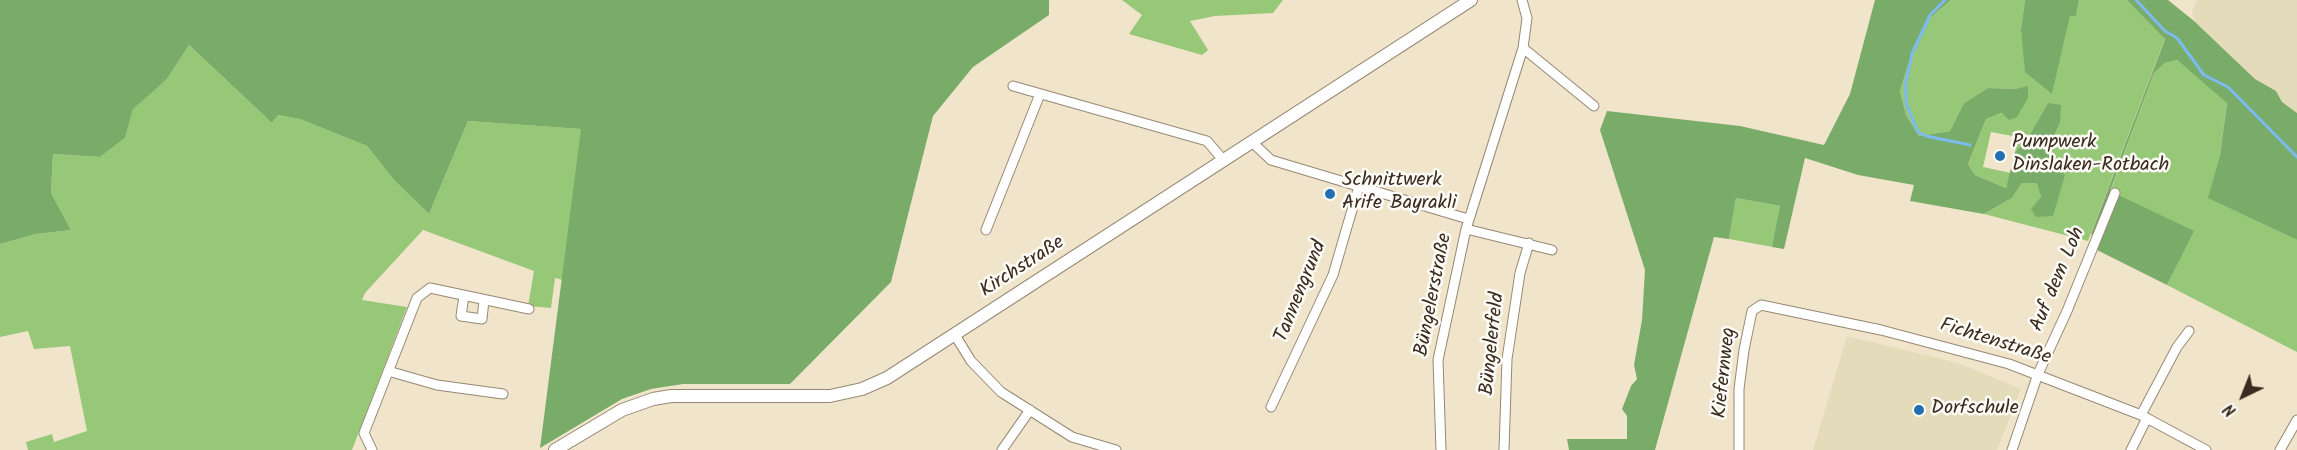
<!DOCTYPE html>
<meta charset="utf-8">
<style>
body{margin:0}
#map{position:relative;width:2297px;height:450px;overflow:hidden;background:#f0e5ca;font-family:Kalam,sans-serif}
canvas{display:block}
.north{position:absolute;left:2213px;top:366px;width:60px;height:60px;-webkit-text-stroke:4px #fdfcf7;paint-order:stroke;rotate:223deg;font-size:16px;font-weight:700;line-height:24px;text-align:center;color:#3b2a1e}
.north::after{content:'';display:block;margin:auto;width:21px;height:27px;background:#3b2a1e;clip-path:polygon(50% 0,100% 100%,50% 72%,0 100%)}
</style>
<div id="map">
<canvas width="2297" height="450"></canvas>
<div class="north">N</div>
</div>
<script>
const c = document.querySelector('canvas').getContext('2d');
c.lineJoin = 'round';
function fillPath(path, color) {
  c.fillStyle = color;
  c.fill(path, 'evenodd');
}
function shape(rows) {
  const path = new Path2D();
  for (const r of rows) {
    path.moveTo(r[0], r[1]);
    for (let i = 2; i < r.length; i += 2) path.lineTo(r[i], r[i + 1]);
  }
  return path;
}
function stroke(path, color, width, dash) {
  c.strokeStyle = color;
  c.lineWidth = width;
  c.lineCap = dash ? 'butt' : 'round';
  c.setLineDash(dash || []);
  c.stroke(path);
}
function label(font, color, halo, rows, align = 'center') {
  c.font = font + ' Kalam,sans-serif';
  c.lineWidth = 5;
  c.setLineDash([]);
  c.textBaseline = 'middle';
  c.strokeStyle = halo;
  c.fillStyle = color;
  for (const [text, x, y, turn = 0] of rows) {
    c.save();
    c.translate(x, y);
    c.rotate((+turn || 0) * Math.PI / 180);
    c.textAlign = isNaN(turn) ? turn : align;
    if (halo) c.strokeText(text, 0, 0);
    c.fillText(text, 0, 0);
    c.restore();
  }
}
fillPath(shape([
 [2197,0,2297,0,2297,113,2282,102,2276,91,2255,79,2194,21,2192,12],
 [1847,336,1958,363,2021,389,1997,450,1813,450]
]), '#e3dbba');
fillPath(shape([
 [1122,0,1283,0,1273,13,1215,16,1190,21,1208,50,1202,55,1129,34,1142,15],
 [1951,0,2025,0,2021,29,2052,93,2070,15,2076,16,2079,0,2127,0,2165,38,2088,241,1984,214,2012,198,2022,183,2038,183,2041,197,2036,217,2051,165,2050,145,2060,123,2048,103,2027,139,2015,152,2018,137,1991,132,1983,167,2011,173,2006,188,1975,175,1968,164,1986,119,2003,113,2016,89,1988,88,1964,103,1950,131,1919,136,1906,115,1900,91,1914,46,1929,19],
 [189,45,272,123,278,115,300,119,367,146,394,180,429,214,468,121,582,129,563,280,555,278,551,308,528,306,534,271,423,230,365,293,362,300,407,307,352,450,28,450,26,442,52,434,54,442,87,431,70,346,34,349,28,331,0,337,0,244,36,234,71,230,51,193,53,154,100,157,125,138,133,108,167,79],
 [2177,60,2227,102,2220,155,2209,198,2297,240,2297,352,2167,285,2193,231,2110,192,2154,73,2165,63],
 [1736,198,1780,206,1773,247,1729,239]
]), '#97c877');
fillPath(shape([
 [0,0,1049,0,1049,15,973,67,933,116,891,282,790,384,683,384,651,389,622,399,540,448,581,129,468,121,429,214,394,180,367,146,300,119,278,115,272,123,189,45,167,79,133,109,125,138,100,157,53,154,51,193,71,230,36,234,0,244],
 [1875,0,1951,0,1929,19,1914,46,1900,91,1906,115,1919,136,1950,131,1964,103,1988,88,2016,89,2028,86,2028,98,2017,117,2009,120,2002,113,1986,119,1968,164,1975,175,2006,188,2015,152,2027,139,2048,103,2061,105,2060,123,2050,145,2051,165,2065,175,2053,216,2036,217,2031,209,2041,197,2037,183,2022,183,2012,198,1984,214,1910,201,1914,185,1858,175,1805,158,1784,249,1772,247,1780,206,1736,198,1729,239,1714,237,1655,450,1569,450,1567,439,1627,439,1627,416,1622,409,1631,386,1637,379,1634,365,1642,320,1645,270,1600,130,1607,111,1740,126,1824,145,1850,94],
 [2025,0,2079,0,2076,16,2070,16,2052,94,2025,72,2021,29],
 [2127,0,2168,0,2194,21,2255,79,2276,91,2282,102,2297,113,2297,240,2208,198,2220,155,2227,103,2177,60,2165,63,2154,73,2110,191,2194,231,2167,285,2097,250,2101,241,2091,234,2165,39]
]), '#79ac68');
stroke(shape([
 [1945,0,1930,15,1912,54,1905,86,1907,106,1918,132,1926,136,1970,145],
 [2136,0,2165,31,2177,38,2204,75,2228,87,2297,157]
]), '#7cbaf0', 3);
const minor = shape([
 [1523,48,1594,106],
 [1013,86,1207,141,1224,161],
 [1253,143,1271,160,1468,219],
 [1466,229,1552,250],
 [986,230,1040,94],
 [464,296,461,316,482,319,484,300],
 [955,335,971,361,1001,392,1072,437,1116,450],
 [388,371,437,385,503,394],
 [1271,407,1333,275,1359,186],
 [2141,415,2177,347,2189,331],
 [372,450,364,433,417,298,430,288,529,309],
 [1002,450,1030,410],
 [1441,450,1438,360,1466,229,1523,48,1527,18,1522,0],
 [1504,450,1507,359,1520,273,1529,243],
 [1739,450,1739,389,1744,350,1752,311,1761,305,1881,330,2009,364,2141,415,2206,450],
 [2012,450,2038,374,2067,311,2115,193],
 [2131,450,2147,418],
 [2280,450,2297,420]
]);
const tertiary = shape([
 [555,450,622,410,653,399,671,396,830,396,862,389,887,378,1471,0]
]);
stroke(minor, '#968874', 11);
stroke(tertiary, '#968874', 14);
stroke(minor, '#fff', 9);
stroke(tertiary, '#fff', 12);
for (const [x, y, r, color] of [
 [2000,156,6,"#1f6fb2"],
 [1330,194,6,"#1f6fb2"],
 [1919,410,6,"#1f6fb2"]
]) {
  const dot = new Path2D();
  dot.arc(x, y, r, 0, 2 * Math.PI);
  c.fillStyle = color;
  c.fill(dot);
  stroke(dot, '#fdfcf7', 2);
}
label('20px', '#3b2a1e', '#fdfcf7', [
 ["Pumpwerk",2012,144],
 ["Dinslaken-Rotbach",2012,167],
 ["Schnittwerk",1342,182],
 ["Arife Bayrakli",1342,205],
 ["Dorfschule",1931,410]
], 'left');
label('20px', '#3b2a1e', '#fdfcf7', [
 ["Kirchstraße",1023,268,-33],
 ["Auf dem Loh",2059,280,-67],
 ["Tannengrund",1302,292,-68],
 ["Büngelerstraße",1435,295,-79],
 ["Fichtenstraße",1995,343,17],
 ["Büngelerfeld",1494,344,-84],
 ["Kiefernweg",1726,373,-84]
]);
</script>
